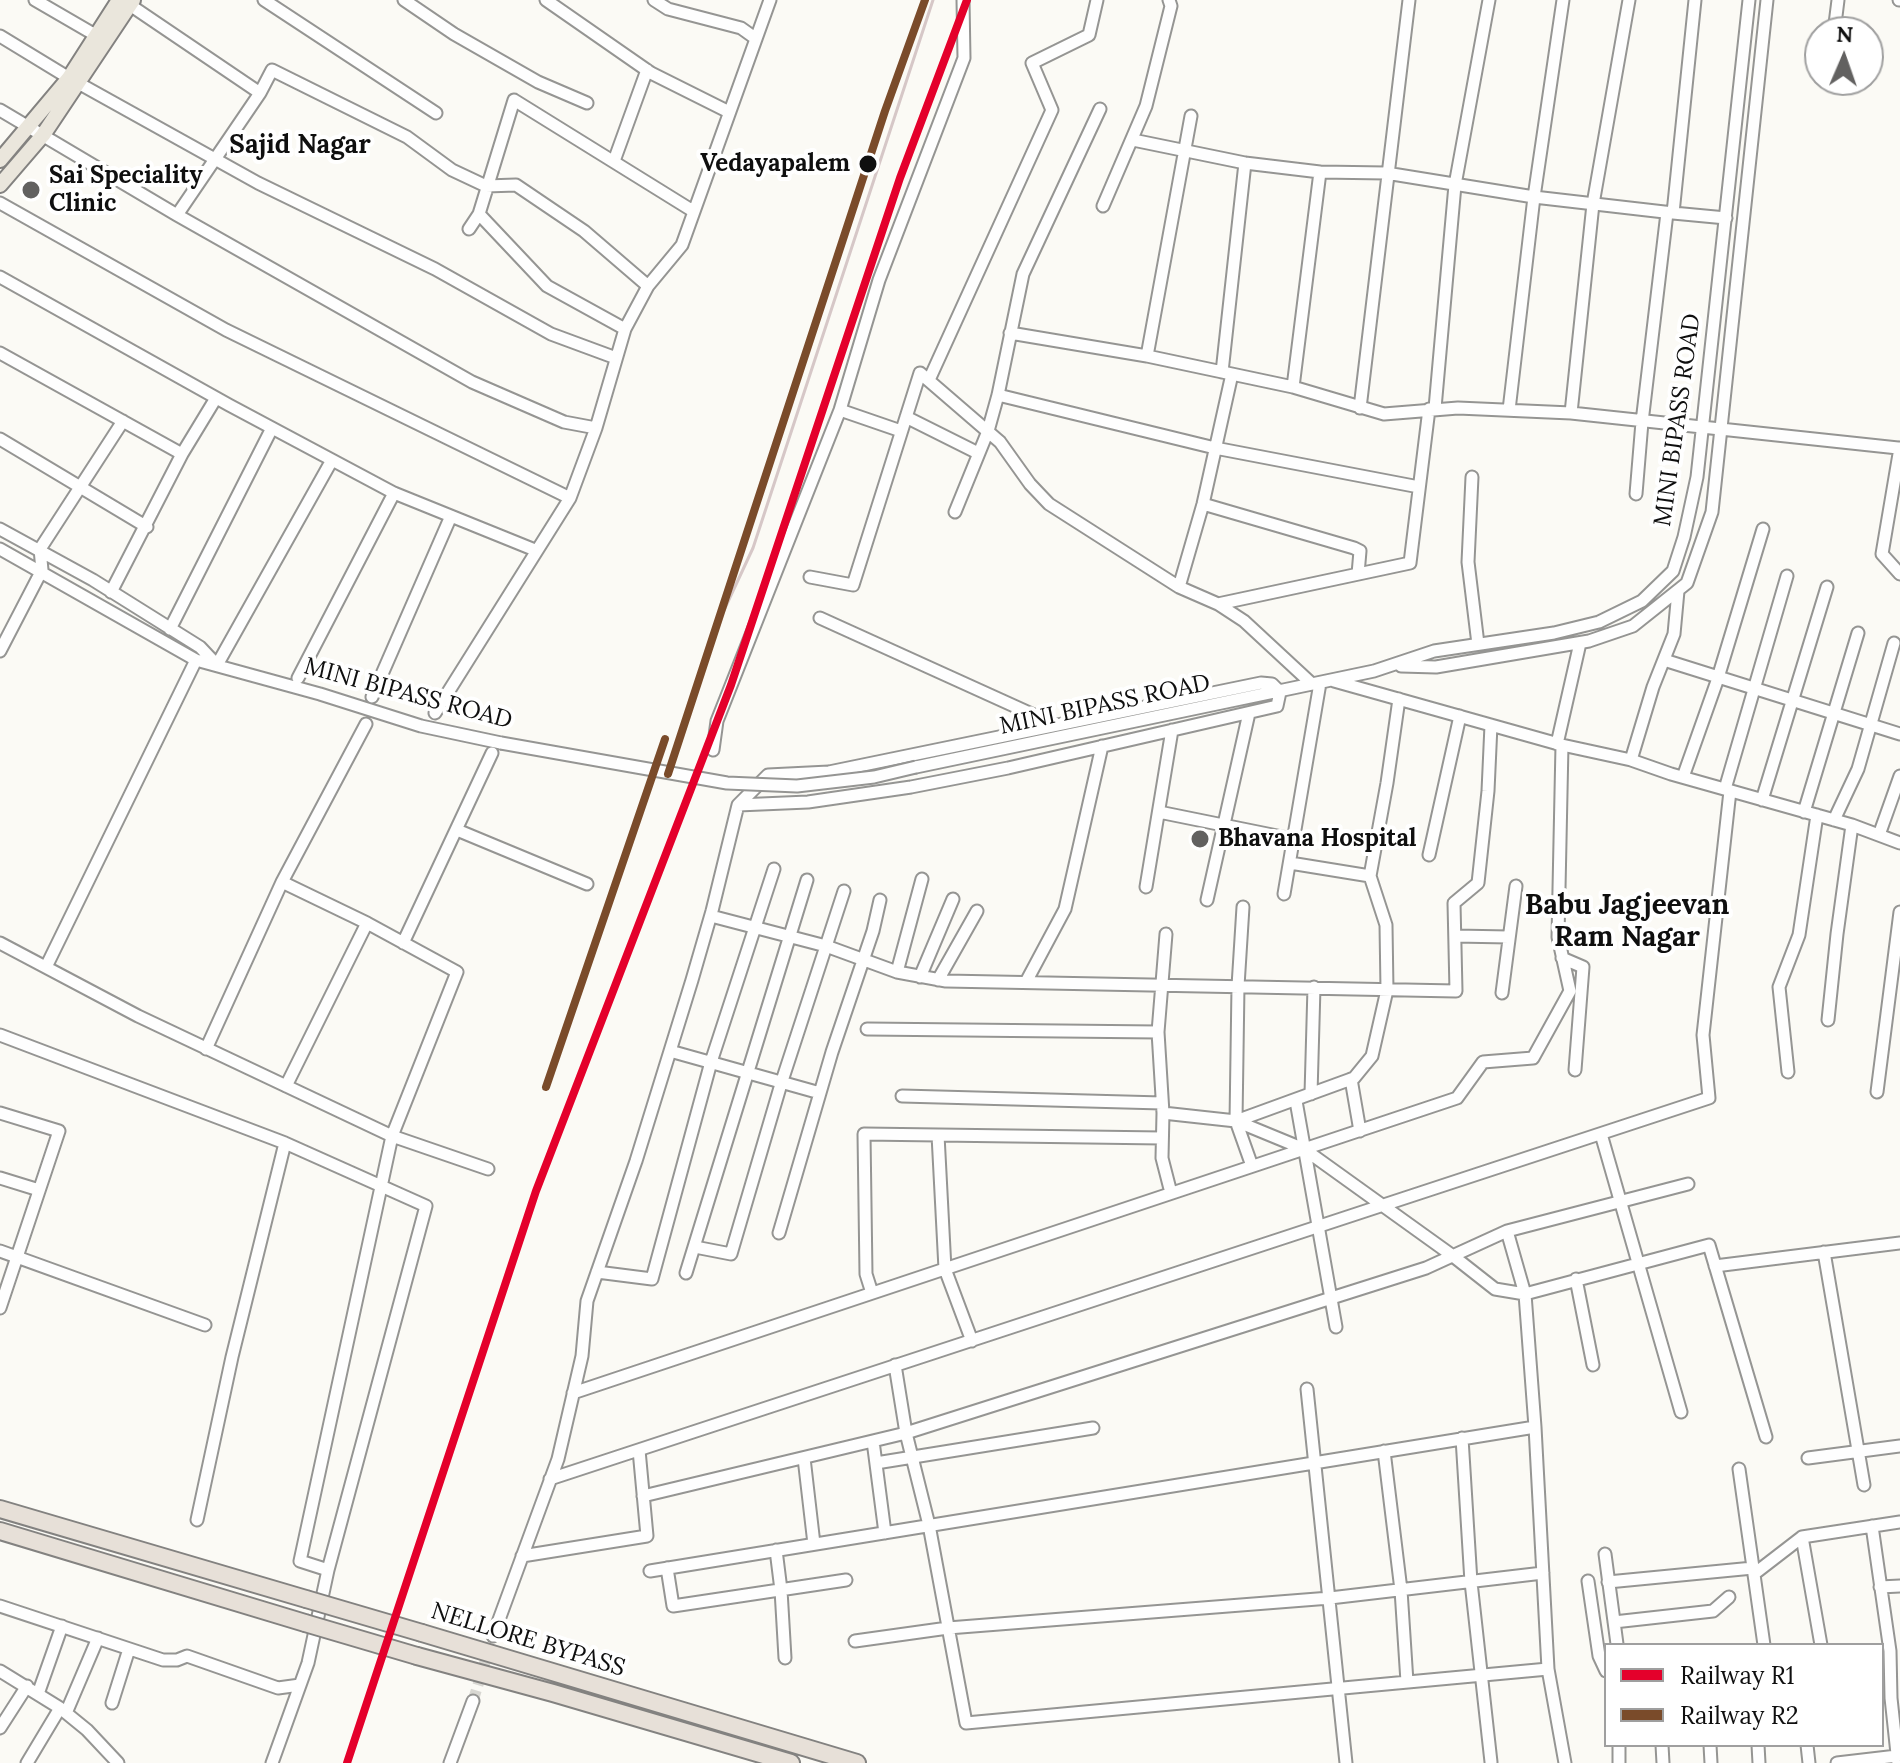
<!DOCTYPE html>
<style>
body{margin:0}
#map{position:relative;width:1900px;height:1763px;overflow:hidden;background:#fbfaf5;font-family:Lora,serif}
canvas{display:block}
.legend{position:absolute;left:1604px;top:1643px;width:280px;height:104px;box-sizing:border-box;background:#fff;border:2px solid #9f9f9f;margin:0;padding:10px 14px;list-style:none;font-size:24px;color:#0f0f0f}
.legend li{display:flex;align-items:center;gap:16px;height:40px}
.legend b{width:40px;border:2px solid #9f9f9f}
.north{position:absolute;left:1804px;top:16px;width:80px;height:80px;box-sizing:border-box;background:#fff;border:2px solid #9f9f9f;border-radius:50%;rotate:2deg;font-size:22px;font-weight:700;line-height:32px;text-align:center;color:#0f0f0f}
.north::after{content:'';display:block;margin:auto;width:28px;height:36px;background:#626160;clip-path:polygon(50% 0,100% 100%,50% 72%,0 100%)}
</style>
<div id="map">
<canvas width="1900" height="1763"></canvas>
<ul class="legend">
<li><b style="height:10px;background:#e4002b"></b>Railway R1</li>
<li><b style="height:10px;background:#7a4b2a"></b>Railway R2</li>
</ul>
<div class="north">N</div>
</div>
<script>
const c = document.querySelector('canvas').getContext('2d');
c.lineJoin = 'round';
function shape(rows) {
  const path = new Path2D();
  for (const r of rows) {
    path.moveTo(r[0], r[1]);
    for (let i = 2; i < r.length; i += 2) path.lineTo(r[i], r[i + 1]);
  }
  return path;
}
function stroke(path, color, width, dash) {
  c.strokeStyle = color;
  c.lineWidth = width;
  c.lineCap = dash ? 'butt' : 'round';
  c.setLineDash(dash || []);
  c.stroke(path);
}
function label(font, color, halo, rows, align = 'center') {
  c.font = font + ' Lora,serif';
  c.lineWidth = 8;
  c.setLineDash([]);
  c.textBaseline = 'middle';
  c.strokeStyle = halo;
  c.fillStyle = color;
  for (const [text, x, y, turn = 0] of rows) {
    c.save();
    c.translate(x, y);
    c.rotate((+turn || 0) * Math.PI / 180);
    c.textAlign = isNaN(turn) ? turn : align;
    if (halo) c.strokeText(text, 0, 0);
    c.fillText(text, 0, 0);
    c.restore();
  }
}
stroke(shape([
 [473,1701,493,1636]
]), '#d8d7d2', 11, [11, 5.5]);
const minor = shape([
 [35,0,97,36],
 [264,0,436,113],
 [404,0,454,34,538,82,587,103],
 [546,0,651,73,729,112],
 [654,0,668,9,741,28,755,38],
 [1899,0,1900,0],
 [130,5,260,93,177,215],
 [1834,32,1838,0],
 [0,36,69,78],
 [80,84,258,183,435,269,551,334,616,358],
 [260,93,272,70,407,137,452,170,486,186,516,185,584,231,648,286,682,245,770,0],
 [0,110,177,215,472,382,564,422,596,428],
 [1133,140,1245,163,1320,172,1386,173,1534,197,1673,213,1695,0],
 [614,161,647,70],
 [0,203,226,330,570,498],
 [1103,206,1146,106,1171,6,1169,0],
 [1673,213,1726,218],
 [469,229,479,214,514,100,693,211],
 [0,277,229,405,394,493,535,550],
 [625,329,648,286],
 [1010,333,1147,356,1293,387,1384,414,1458,408,1571,413,1898,448],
 [0,353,182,454],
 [1147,356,1191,116],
 [1222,372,1245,163],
 [929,380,1052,110,1032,63,1089,35,1097,0],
 [1293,387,1320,172],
 [998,395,1215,448,1419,487],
 [1360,408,1409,0],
 [1435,408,1455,185,1489,0],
 [840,410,901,431],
 [1509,410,1534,197,1563,0],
 [1571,413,1593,204,1629,0],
 [906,417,978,453],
 [0,439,147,527],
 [1900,448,1882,554,1900,574],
 [1472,477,1468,562,1478,644],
 [1636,494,1642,422,1667,213],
 [1203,504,1354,548,1360,551,1358,574],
 [955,512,988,431,998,395,1023,274,1100,109],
 [0,529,93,580,200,647,216,664],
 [0,549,196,660,320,694,421,726,501,743],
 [810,577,853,585,920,373,1000,442,1030,484,1049,504,1179,587,1218,604,1244,621,1312,684],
 [1179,587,1203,504,1232,374],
 [111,592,182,454,216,398],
 [1218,604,1410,563,1429,409],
 [820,618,1056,725],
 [170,629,272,428],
 [0,651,42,570,40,549,123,421],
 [1664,660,1900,734],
 [217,665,332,460],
 [1401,666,1436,667,1589,641,1633,626,1687,583,1712,512,1767,0],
 [298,678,394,493],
 [1334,681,1562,745,1631,760,1653,687,1674,634,1678,591],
 [372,697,451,516],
 [435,713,570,498,596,428,625,329,547,286,479,214],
 [1557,744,1580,643],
 [713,750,717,721,840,410,879,280,964,58,963,0],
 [1631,760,1671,774,1852,825,1900,843],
 [916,767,1374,671,1434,651,1554,633,1599,622,1642,601,1673,571,1684,537,1697,477,1749,0],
 [1683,777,1717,681,1763,529],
 [1725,789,1787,576],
 [1762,800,1827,587],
 [1159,812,1292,839],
 [1804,812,1858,633],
 [1834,820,1858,769,1894,643],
 [457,830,587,884],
 [1879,835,1900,776],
 [1429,855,1460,716],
 [1290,863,1370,876],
 [1146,887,1172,730],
 [1284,894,1320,683],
 [1207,900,1249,713],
 [1243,907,1238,986,1236,1121,1252,1166],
 [711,916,826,946,897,972,946,981,1456,991,1454,903,1478,883,1488,791,1491,725],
 [1166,934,1158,1032,1163,1113,1162,1158,1171,1193],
 [1455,936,1509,937],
 [0,943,138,1016,392,1136,488,1169],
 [403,943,492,753],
 [1562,958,1583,967,1575,1070],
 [46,967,196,660],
 [897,972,922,879],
 [920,977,953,899],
 [938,980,977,911],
 [1026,982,1065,909,1102,746],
 [1502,993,1516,886],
 [1828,1020,1837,934,1852,825],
 [867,1029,1158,1032],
 [0,1035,285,1143,426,1206,328,1570],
 [206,1049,282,882,366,724],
 [670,1051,820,1093],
 [1788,1072,1779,987,1799,935,1817,815],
 [1351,1079,1360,1131],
 [286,1086,367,923],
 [1877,1092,1900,912],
 [1311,1094,1314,987],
 [902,1096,1162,1103],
 [1296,1101,1336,1327],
 [0,1113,59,1131,0,1308],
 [1163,1113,1236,1121,1354,1078,1372,1056,1387,990,1386,925,1370,876,1387,783,1399,699],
 [1236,1121,1304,1149,1453,1256,1495,1289,1525,1294,1535,1427],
 [1601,1134,1681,1412],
 [938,1135,945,1269,972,1341],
 [0,1178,39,1190],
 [1507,1231,1525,1294,1709,1245,1766,1437],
 [779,1233,832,1052,873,931,880,900],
 [695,1247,731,1254,781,1084,844,891],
 [0,1251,205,1325],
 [1824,1252,1864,1485],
 [1715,1266,1900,1243],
 [597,1272,652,1279,711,1062,774,869],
 [686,1273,807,880],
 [1576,1279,1593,1365],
 [872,1293,866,1274,864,1134,1162,1138],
 [895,1365,906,1433,929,1525,966,1723,1548,1669],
 [1307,1389,1346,1763],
 [573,1393,1457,1098,1483,1062,1533,1058,1570,991,1558,937,1562,745],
 [1462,1438,1471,1582,1491,1762],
 [873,1441,885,1533],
 [1384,1451,1401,1590,1407,1682],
 [804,1458,814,1544],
 [1808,1458,1900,1446],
 [876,1463,1093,1428],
 [1739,1469,1764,1645],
 [550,1479,1709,1098,1703,1035,1730,791],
 [643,1496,906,1433,1426,1268,1507,1231,1688,1184],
 [197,1520,232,1357,285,1143],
 [1872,1526,1890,1651,1891,1698,1898,1763],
 [1802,1537,1821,1645],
 [776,1550,781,1590,785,1658],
 [1605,1554,1617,1644],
 [522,1556,647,1536,639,1450],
 [667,1568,673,1606,846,1580],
 [650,1571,1535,1427,1548,1669,1565,1763],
 [1754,1574,1802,1537,1900,1522],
 [1588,1581,1599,1656,1606,1671],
 [1608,1582,1753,1568],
 [1880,1587,1900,1586],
 [0,1606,163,1660,177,1660,187,1656,278,1688,300,1685],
 [1614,1622,1713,1611,1729,1597],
 [493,1636,558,1459,582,1356,587,1301,636,1161,692,980,712,911,738,805,768,775,829,772,1261,683,1272,684,1280,692,1277,706,1008,768,911,787,808,802,738,805],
 [855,1641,948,1628,1330,1598,1543,1573],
 [0,1671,60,1708,87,1730,118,1763],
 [38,1694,62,1626],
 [112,1703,129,1649],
 [66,1713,98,1638],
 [0,1728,27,1686],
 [1619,1745,1619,1763],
 [1662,1745,1663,1763],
 [1710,1745,1711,1763],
 [1758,1745,1759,1763],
 [1807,1745,1809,1763],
 [27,1763,60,1708],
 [272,1763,308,1663,328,1570,300,1561,392,1136,457,972,367,923,282,882],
 [450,1763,473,1701],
 [1837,1763,1897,1756]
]);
const major = shape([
 [0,160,69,78,119,0],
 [0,185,43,135,133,0]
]);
const highway = shape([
 [0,1509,306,1599],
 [0,1531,305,1623],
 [422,1633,857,1763],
 [417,1656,553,1693,791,1763]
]);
stroke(minor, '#959593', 15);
stroke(major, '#838280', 18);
stroke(highway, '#838280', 20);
stroke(minor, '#fefefe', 11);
stroke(major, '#eae6dc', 14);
stroke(highway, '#e7e0d8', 16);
stroke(shape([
 [719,621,753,548,933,0],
 [347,1763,536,1191,731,685,900,178,967,0]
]), '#d6c7c7', 3);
const minorBridge = shape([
 [501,743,727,783,797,786,874,777,916,767]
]);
const highwayBridge = shape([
 [306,1599,422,1633],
 [305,1623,417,1656]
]);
stroke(minorBridge, '#959593', 15, []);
stroke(highwayBridge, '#838280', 20, []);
stroke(minorBridge, '#fefefe', 11);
stroke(highwayBridge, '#e7e0d8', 16);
stroke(shape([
 [347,1763,536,1191,731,685,900,178,967,0]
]), '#e4002b', 8);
stroke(shape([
 [668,774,885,111,925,0],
 [546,1087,665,739]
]), '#7a4b2a', 8);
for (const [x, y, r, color] of [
 [868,164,10,"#0f0f0f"],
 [31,190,10,"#626160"],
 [1200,839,10,"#626160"]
]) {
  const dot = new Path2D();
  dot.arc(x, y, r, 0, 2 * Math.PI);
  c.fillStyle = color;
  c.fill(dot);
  stroke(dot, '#fff', 3);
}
label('bold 24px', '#0f0f0f', '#fff', [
 ["Vedayapalem",850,164]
], 'right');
label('bold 24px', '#0f0f0f', '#fff', [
 ["Sai Speciality",49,176],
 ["Clinic",49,204],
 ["Bhavana Hospital",1218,839]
], 'left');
label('24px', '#0f0f0f', '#fff', [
 ["MINI BIPASS ROAD",1678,420,-82],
 ["MINI BIPASS ROAD",408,694,15],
 ["MINI BIPASS ROAD",1105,705,-12],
 ["NELLORE BYPASS",528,1640,17]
]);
label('bold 26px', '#0f0f0f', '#fff', [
 ["Sajid Nagar",300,146]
]);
label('bold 28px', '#0f0f0f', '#fff', [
 ["Babu Jagjeevan",1627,906],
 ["Ram Nagar",1627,938]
]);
</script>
